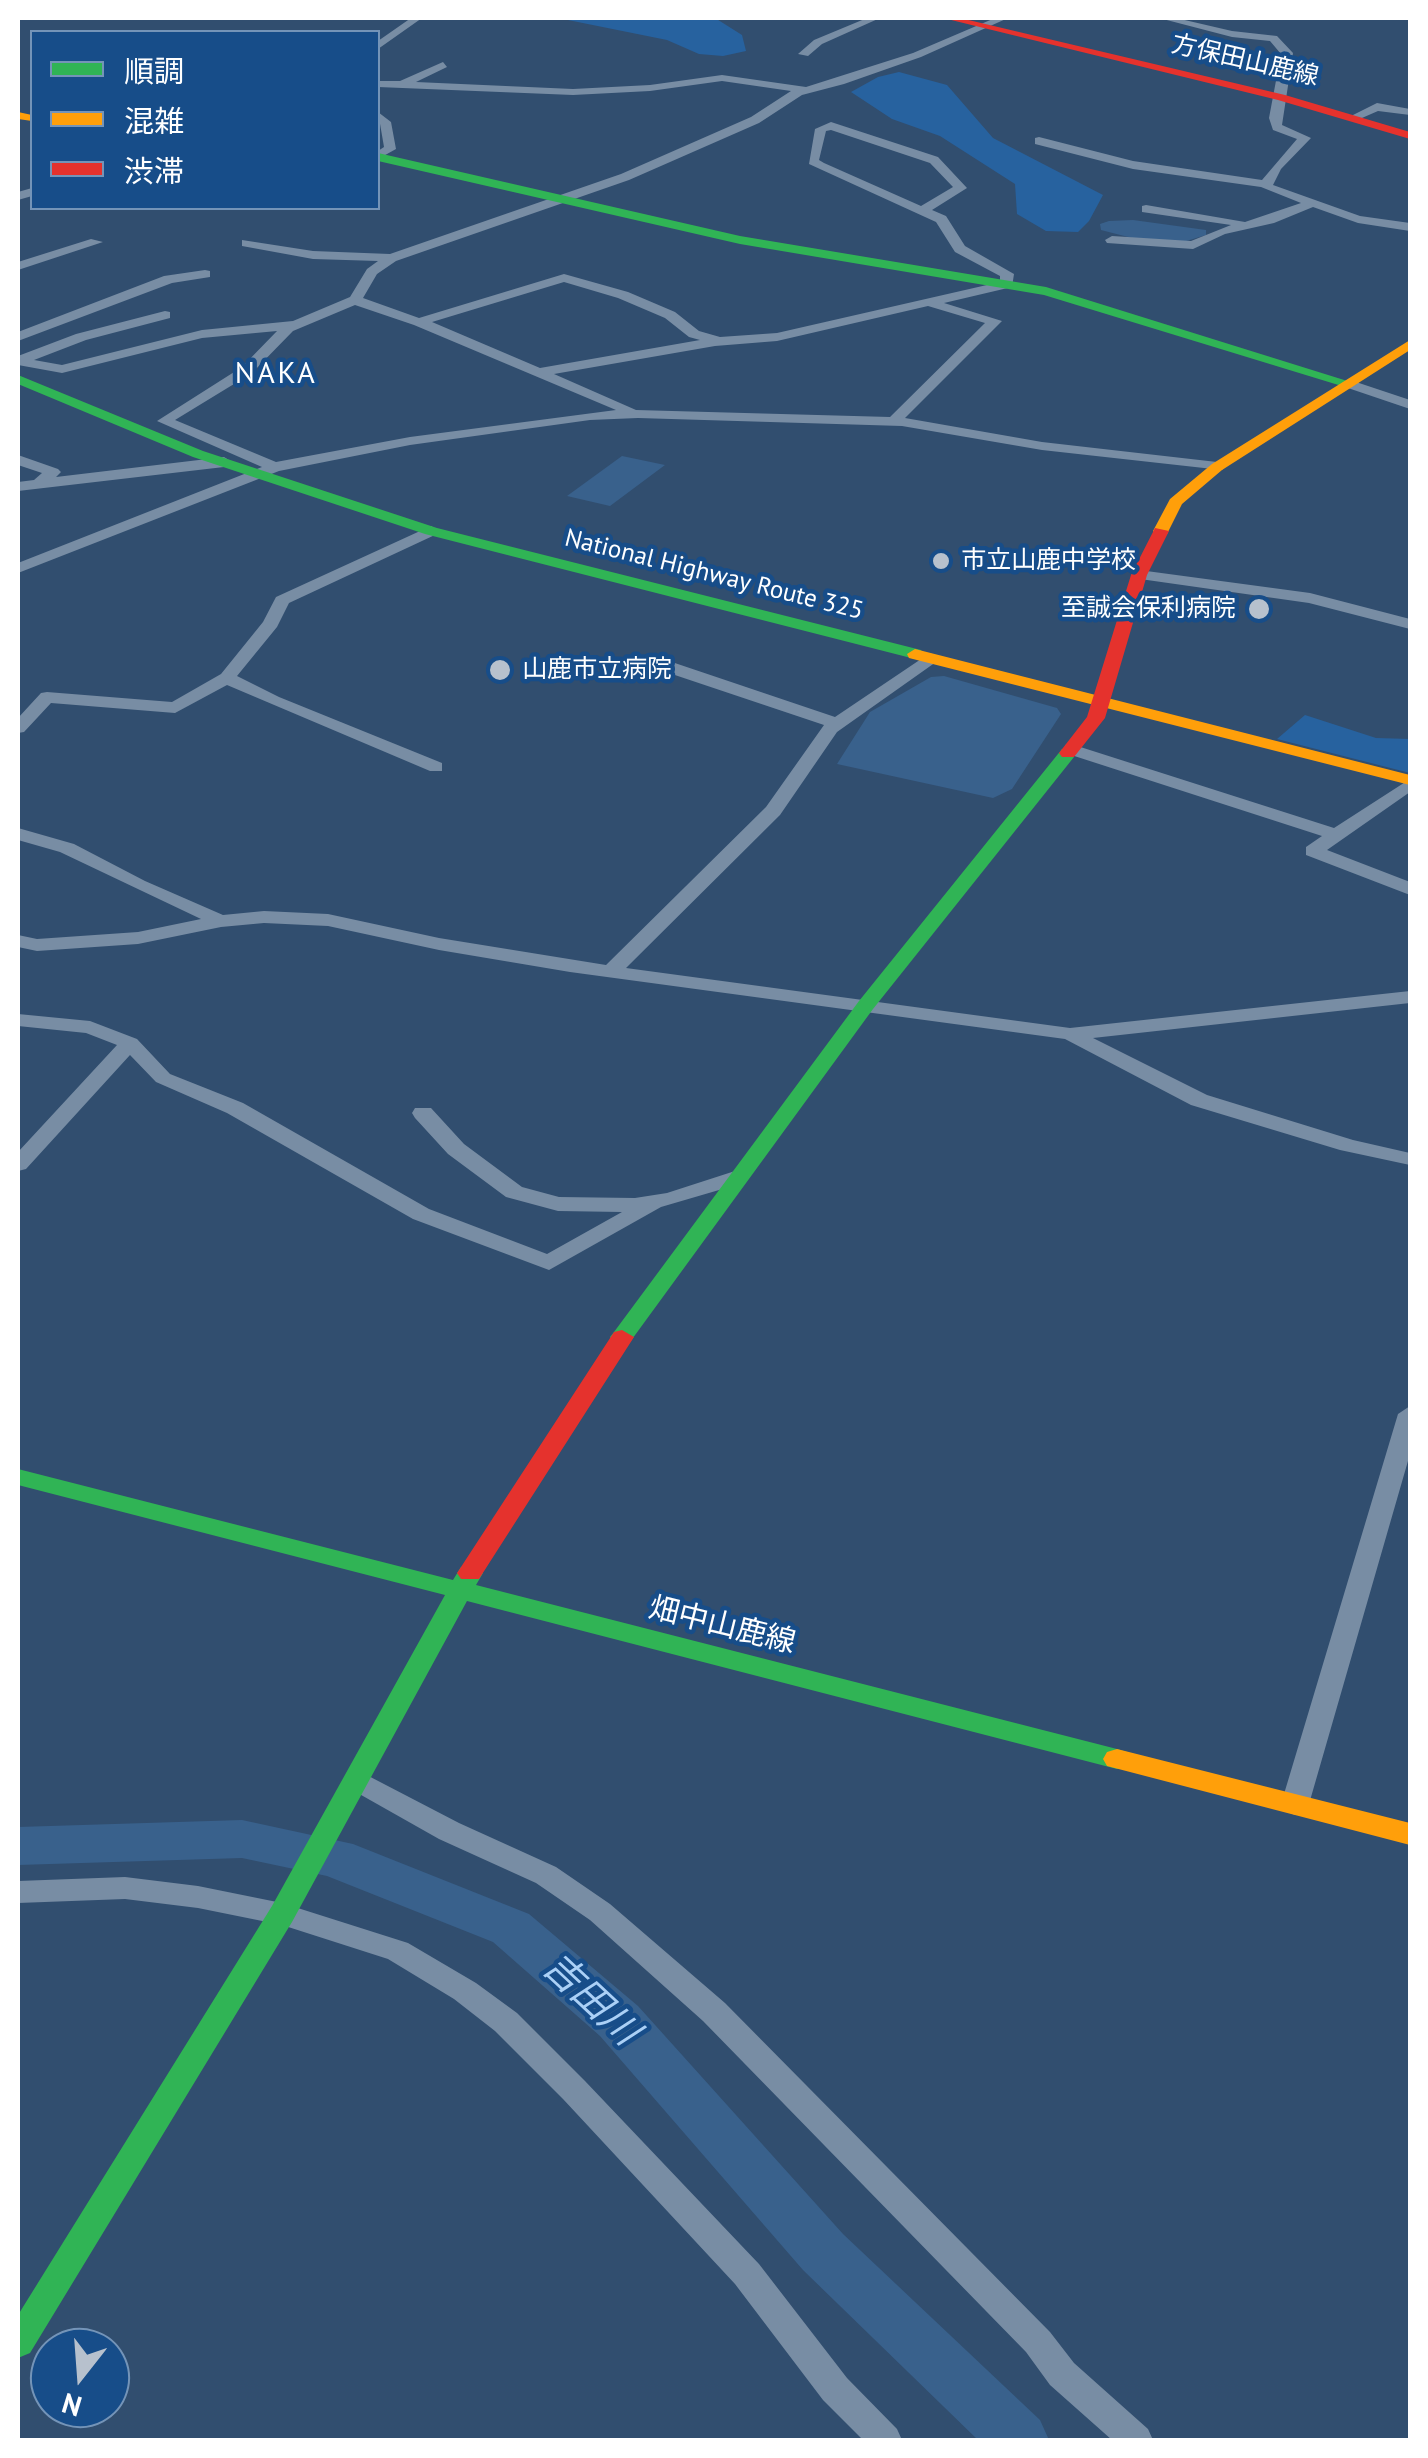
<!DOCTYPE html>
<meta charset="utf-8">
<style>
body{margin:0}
#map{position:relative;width:1428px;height:2458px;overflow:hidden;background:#314e6f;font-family:"PT Sans","Noto Sans JP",sans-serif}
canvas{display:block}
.frame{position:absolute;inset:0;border:20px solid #fff;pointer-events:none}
.legend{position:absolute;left:30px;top:30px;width:350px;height:180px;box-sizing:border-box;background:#174d89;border:2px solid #7494b8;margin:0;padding:12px 18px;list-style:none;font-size:30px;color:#fff}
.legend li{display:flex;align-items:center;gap:20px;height:50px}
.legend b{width:50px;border:2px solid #7494b8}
.north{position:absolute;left:30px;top:2328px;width:100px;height:100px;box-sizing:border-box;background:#174d89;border:2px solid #7494b8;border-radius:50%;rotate:197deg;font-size:28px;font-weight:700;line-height:40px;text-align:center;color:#fff}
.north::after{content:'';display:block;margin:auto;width:35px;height:45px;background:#b7c1cd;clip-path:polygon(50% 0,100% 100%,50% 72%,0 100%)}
</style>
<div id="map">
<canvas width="1428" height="2458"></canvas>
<div class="frame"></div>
<ul class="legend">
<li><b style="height:12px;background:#30b455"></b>順調</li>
<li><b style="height:12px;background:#ff9f0a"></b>混雑</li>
<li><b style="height:12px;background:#e5322d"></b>渋滞</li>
</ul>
<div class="north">N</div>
</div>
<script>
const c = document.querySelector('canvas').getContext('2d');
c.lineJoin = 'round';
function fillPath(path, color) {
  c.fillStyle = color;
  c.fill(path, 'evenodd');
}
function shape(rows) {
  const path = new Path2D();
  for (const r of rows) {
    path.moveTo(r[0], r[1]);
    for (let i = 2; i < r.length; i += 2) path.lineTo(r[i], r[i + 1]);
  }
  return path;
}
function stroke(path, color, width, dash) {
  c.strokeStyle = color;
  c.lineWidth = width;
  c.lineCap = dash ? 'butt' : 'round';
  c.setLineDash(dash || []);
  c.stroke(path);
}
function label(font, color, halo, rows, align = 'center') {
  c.font = font + ' "PT Sans","Noto Sans JP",sans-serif';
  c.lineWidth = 9;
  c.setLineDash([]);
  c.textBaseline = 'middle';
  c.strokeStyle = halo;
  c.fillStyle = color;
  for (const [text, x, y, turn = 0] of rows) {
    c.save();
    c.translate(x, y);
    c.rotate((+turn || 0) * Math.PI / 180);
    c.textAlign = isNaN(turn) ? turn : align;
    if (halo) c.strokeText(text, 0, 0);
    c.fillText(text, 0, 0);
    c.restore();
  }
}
fillPath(shape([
 [558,18,715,18,742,35,746,51,723,56,699,54,667,40],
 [899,72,947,85,993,138,1103,195,1089,221,1078,232,1046,231,1017,214,1015,184,940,136,892,119,851,92,878,77],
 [1305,715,1376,738,1410,739,1410,773,1277,739]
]), '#27629f');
fillPath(shape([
 [1133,220,1206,230,1206,235,1180,243,1136,239,1101,230,1100,224,1109,221],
 [622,456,665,465,610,506,567,496],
 [944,676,1057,708,1061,714,1012,789,993,798,837,764,870,712,931,677]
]), '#39618c');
fillPath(shape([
 [242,1820,353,1844,529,1914,638,2006,843,2234,1040,2420,1049,2440,978,2440,803,2270,600,2036,493,1942,327,1876,242,1858,18,1865,18,1827,242,1820]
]), '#39618c');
fillPath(shape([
 [411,18,422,18,378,49,378,41,411,18],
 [867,18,880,18,822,44,808,56,798,54,814,40,867,18],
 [995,18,1008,18,921,57,844,84,802,95,759,123,629,180,396,261,377,274,363,298,419,318,564,274,628,292,675,312,699,331,720,337,777,333,1000,282,1000,276,955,252,936,222,809,164,815,129,831,122,938,157,967,188,932,210,946,216,965,246,1014,274,1012,287,944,303,1002,321,905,418,1042,442,1217,462,1225,467,1222,470,1042,450,902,426,638,418,590,420,410,445,279,471,18,573,18,563,262,467,157,421,242,367,277,331,202,338,62,373,18,365,18,356,76,334,165,311,170,312,170,318,86,340,34,360,62,365,202,330,293,321,350,297,367,269,378,261,313,259,242,246,242,240,313,251,390,254,621,174,751,117,791,91,722,81,650,91,573,95,378,87,378,81,400,81,443,62,447,67,416,82,573,89,650,85,722,75,806,87,913,53,995,18],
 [831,130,930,163,953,187,921,206,824,163,819,160,826,131,831,130],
 [564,282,618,298,665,318,689,337,700,340,540,368,432,322,564,282],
 [355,305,414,325,616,410,410,437,276,462,175,420,252,373,293,331,355,305],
 [928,306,985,323,890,417,636,410,554,374,715,346,777,341,928,306],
 [1159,18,1176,18,1232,31,1277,36,1293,53,1282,125,1311,138,1281,169,1273,185,1360,216,1410,223,1410,231,1358,223,1313,207,1274,223,1225,234,1193,249,1107,243,1105,240,1112,236,1191,241,1231,225,1142,212,1142,206,1146,205,1245,222,1301,203,1261,187,1133,169,1035,144,1035,138,1039,137,1133,161,1262,180,1297,139,1273,130,1269,118,1281,54,1270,41,1232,37,1159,18],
 [1377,103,1410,109,1410,115,1378,111,1355,121,1349,117,1377,103],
 [378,112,391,122,396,149,378,159,378,151,384,147,378,112],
 [32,188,32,196,18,200,18,192,32,188],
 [91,239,103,242,18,270,18,262,91,239],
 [205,270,210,271,210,277,172,283,18,341,18,332,164,276,205,270],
 [1350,380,1410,400,1410,409,1345,387,1343,384,1350,380],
 [18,455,58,469,61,472,56,477,224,457,232,462,224,467,18,491,18,482,34,480,42,473,18,465,18,455],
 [431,526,439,531,437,534,289,603,277,627,237,676,279,697,442,763,442,771,430,771,227,685,175,713,51,703,24,732,18,733,18,718,41,693,47,692,172,702,221,674,263,622,276,597,431,526],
 [1139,570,1310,593,1410,619,1410,629,1309,603,1133,578,1131,575,1139,570],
 [930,653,939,658,936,662,837,732,780,815,626,968,1070,1028,1410,991,1410,1003,1093,1038,1207,1095,1353,1140,1410,1153,1410,1165,1340,1150,1191,1105,1065,1039,570,972,439,950,328,926,264,923,221,927,138,944,37,951,18,947,18,935,37,939,138,932,201,919,60,852,18,840,18,828,74,844,145,881,223,915,264,911,328,914,439,938,606,965,766,807,824,725,645,665,645,657,657,657,835,717,930,653],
 [1071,744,1334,828,1410,779,1410,792,1327,850,1410,882,1410,895,1306,855,1306,847,1322,836,1065,753,1065,745,1071,744],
 [18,1014,90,1021,137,1039,170,1074,243,1103,429,1209,547,1254,622,1212,558,1211,506,1197,448,1154,415,1118,412,1113,415,1108,431,1108,464,1144,522,1187,559,1197,635,1198,667,1193,735,1171,746,1178,743,1183,661,1207,549,1270,413,1219,227,1113,156,1082,130,1055,26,1169,18,1171,18,1152,117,1045,86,1033,18,1026,18,1014],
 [1410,1406,1410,1454,1309,1804,1305,1811,1295,1815,1285,1811,1281,1804,1398,1414,1410,1406],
 [357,1770,459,1823,556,1867,610,1904,725,2003,1050,2332,1074,2363,1148,2429,1153,2440,1112,2440,1050,2385,1026,2352,703,2021,590,1920,536,1883,439,1839,347,1787,343,1780,347,1773,357,1770],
 [125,1877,198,1886,282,1903,408,1943,476,1983,517,2013,585,2081,759,2264,847,2378,897,2429,902,2440,863,2440,823,2400,735,2284,563,2099,495,2031,454,1999,388,1959,282,1925,198,1908,125,1899,18,1903,18,1881,125,1877]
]), '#788da4');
fillPath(shape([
 [378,153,740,236,1046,287,1357,384,1345,387,1044,295,740,244,378,161,378,153],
 [18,375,203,451,437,528,921,650,923,654,915,659,425,534,193,457,18,384,18,375],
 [1068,748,1074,749,1074,757,873,1009,630,1342,614,1342,610,1337,614,1332,859,1001,1062,749,1068,748],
 [18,1469,453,1580,461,1567,470,1564,479,1567,483,1573,476,1585,1117,1749,1127,1752,1131,1759,1127,1766,1117,1769,467,1601,292,1922,30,2353,18,2358,18,2315,272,1906,445,1595,18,1485,18,1469]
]), '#30b455');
fillPath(shape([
 [18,112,32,115,32,121,18,119,18,112],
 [1410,340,1410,350,1222,470,1182,504,1167,534,1155,534,1153,531,1170,499,1212,464,1410,340],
 [915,649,1410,775,1410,785,909,658,907,654,915,649],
 [1117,1749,1410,1823,1410,1845,1107,1766,1103,1759,1107,1752,1117,1749]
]), '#ff9f0a');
fillPath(shape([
 [943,18,960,18,1285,95,1410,132,1410,139,1278,100,943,18],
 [1155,528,1169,531,1147,575,1105,718,1074,757,1062,757,1059,753,1087,717,1131,575,1155,528],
 [622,1330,634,1337,479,1579,461,1579,457,1573,461,1567,614,1332,622,1330]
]), '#e5322d');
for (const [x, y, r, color] of [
 [941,561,10,"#b7c1cd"],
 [1259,609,12,"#b7c1cd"],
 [500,670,12,"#b7c1cd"]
]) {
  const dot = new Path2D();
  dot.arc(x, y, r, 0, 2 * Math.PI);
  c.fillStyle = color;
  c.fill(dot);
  stroke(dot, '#174d89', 4);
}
label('25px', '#fff', '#174d89', [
 ["方保田山鹿線",1245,61,13],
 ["National Highway Route 325",714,575,14]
]);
label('25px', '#fff', '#174d89', [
 ["市立山鹿中学校",961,561],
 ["至誠会保利病院",1236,609,"right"],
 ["山鹿市立病院",522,670]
], 'left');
c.letterSpacing = '2.5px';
label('30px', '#fff', '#174d89', [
 ["NAKA",276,374]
]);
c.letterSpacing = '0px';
label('30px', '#fff', '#174d89', [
 ["畑中山鹿線",722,1626,14]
]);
label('italic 38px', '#abd0f6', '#174d89', [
 ["吉田川",590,2000,43]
]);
</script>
